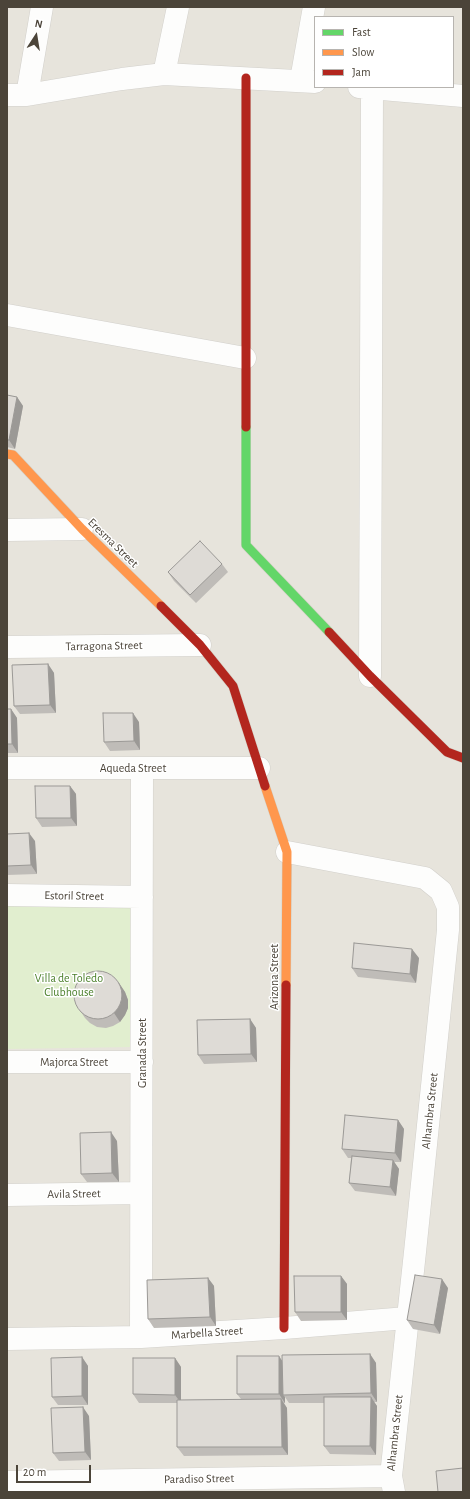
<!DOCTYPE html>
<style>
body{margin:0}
#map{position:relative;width:470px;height:1499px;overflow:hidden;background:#f4f2ee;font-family:"Alegreya Sans",sans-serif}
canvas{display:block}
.frame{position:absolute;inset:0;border:8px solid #4b4439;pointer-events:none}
.legend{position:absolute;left:314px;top:16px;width:140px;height:72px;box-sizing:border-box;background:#fff;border:1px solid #b7b4b0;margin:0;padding:5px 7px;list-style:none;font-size:12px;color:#4b4439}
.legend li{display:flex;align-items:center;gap:8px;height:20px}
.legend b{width:20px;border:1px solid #b7b4b0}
.north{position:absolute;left:16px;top:16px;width:40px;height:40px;-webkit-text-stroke:3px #fff;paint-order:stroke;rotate:12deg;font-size:11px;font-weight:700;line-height:16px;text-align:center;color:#4b4439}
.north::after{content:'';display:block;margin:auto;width:14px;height:18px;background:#4b4439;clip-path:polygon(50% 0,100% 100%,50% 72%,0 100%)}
.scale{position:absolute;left:16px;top:1465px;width:75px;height:18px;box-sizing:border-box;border:2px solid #4b4439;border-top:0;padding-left:5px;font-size:12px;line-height:14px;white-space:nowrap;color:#4b4439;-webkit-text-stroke:3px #fff;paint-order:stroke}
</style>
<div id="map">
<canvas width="470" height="1499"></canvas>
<div class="frame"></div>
<ul class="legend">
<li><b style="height:5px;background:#63d668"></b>Fast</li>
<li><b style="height:5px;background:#ff974d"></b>Slow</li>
<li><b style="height:5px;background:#b3261e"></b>Jam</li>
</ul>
<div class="north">N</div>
<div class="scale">20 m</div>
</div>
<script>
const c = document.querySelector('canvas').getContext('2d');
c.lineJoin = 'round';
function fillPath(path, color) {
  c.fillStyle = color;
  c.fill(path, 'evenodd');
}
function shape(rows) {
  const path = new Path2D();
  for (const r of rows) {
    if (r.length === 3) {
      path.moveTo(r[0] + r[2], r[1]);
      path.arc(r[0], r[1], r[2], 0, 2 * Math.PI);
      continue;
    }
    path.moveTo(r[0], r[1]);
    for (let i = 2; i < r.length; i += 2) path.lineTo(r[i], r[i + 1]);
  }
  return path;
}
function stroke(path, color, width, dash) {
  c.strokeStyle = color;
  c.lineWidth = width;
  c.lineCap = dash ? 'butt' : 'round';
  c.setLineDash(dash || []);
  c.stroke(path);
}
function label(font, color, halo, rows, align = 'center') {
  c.font = font + ' "Alegreya Sans",sans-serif';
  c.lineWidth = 3;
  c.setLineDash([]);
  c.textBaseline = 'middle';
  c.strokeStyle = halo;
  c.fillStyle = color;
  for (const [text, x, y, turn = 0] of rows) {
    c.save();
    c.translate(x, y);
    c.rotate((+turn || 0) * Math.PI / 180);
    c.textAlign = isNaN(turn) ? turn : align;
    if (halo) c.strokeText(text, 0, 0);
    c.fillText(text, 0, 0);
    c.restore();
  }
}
fillPath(shape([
 [7,7,463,7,463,1492,7,1492],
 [315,17,453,17,453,87,315,87]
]), '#e7e4dc');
fillPath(shape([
 [132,903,133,1047,7,1049,7,904]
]), '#e1eecf');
const street = shape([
 [164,74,178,7],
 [301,80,314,7],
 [359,87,463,96],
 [7,95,27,95,122,79,164,74,315,82],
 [27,95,42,7],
 [7,315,245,358],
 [7,530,82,529],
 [7,647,200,645],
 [370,676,372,89],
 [7,768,259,768],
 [287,852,425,878,441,891,448,907,448,930,415,1252,391,1476,394,1492],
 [7,895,142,897],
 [7,1062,142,1062],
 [7,1195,141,1193],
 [141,1337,142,768],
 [7,1339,141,1337,284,1328,407,1318],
 [7,1482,391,1476]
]);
const fast = shape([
 [246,427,246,545,329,632]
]);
const slow = shape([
 [7,454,13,455,82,529,161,606],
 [265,786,287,852,286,985]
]);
const jam = shape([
 [246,78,246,427],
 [161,606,200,645,233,686,265,786],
 [329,632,370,676,447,752,463,758],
 [284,1328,286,985]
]);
stroke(street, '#d2d0cb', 23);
stroke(fast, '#d3cfc5', 10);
stroke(slow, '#d3cfc5', 10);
stroke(jam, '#d3cfc5', 10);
stroke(street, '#fdfdfc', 22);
stroke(fast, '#63d668', 9);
stroke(slow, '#ff974d', 9);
stroke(jam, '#b3261e', 9);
fillPath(shape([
 [7,395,17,397,23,406,15,449,7,447],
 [222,564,228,572,196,603,174,581,168,572],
 [48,664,54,673,56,713,20,714,14,706],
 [7,709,11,709,17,718,18,753,7,753],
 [139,722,140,750,110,751,104,742],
 [70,786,76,794,77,826,42,827,36,818],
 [7,834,35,841,37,874,7,875],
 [419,958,416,983,358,977,352,968],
 [119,983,125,992,128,1000,128,1008,125,1015,120,1022,113,1026,106,1028,97,1027,90,1023,85,1018,79,1009],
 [250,1019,256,1028,257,1062,204,1064,198,1055],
 [398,1120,404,1129,401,1162,394,1162,399,1169,396,1196,355,1191,349,1183,351,1158,348,1158,342,1149],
 [117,1141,119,1182,87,1182,81,1174],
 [341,1276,347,1284,347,1320,301,1321,295,1312],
 [208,1278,214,1286,216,1326,154,1328,148,1319],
 [448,1288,440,1334,413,1329,407,1320],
 [370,1354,376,1363,377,1402,374,1402,377,1406,376,1455,330,1454,324,1446,324,1403,289,1403,285,1397,285,1403,284,1403,287,1408,288,1455,184,1456,177,1447,177,1403,139,1403,133,1394,175,1358,181,1367,181,1400,241,1399,237,1394,283,1362],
 [82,1357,88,1366,88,1405,58,1405,52,1397],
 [89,1416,91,1460,59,1461,53,1453]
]), '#bfbcb8');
fillPath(shape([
 [17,397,23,406,15,449,9,440],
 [48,664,54,673,56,713,50,705],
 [11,709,17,718,18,753,12,744],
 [133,713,139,722,140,750,134,741],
 [70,786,76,794,77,826,71,818],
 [29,833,35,841,37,874,31,865],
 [412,949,419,958,416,983,410,974],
 [119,983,125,992,128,1000,128,1008,125,1015,120,1022,114,1013],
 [250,1019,256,1028,257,1062,251,1054],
 [398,1120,404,1129,401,1162,395,1153],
 [111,1132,117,1141,119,1182,112,1173],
 [393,1160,399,1169,396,1196,390,1187],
 [7,1161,8,1184,7,1183],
 [341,1276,347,1284,347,1320,341,1312],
 [208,1278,214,1286,216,1326,210,1317],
 [442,1279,448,1288,440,1334,434,1325],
 [370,1354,376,1363,377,1402,371,1393],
 [279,1356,285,1365,283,1395,285,1397,285,1403,279,1394],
 [82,1357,88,1366,88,1405,82,1396],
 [175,1358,181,1367,181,1403,175,1395],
 [371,1397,377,1406,376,1455,370,1446],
 [281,1399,287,1408,288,1455,282,1447],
 [83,1407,89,1416,91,1460,85,1452]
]), '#9b9996');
const building = shape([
 [7,395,17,397,9,440,7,440,7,395],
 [200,541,222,564,190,595,168,572,200,541],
 [48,664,50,705,14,706,12,665,48,664],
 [7,709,11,709,12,744,7,744,7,709],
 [103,713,133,713,134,741,104,742,103,713],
 [35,786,70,786,71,818,36,818,35,786],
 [29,833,31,865,7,866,7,834,29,833],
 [354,943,412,949,410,974,352,968,354,943],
 [98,995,24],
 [250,1019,251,1054,198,1055,197,1020,250,1019],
 [345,1115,398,1120,395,1153,342,1149,345,1115],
 [111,1132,112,1173,81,1174,80,1133,111,1132],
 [352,1156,393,1160,390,1187,349,1183,352,1156],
 [415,1275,442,1279,434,1325,407,1320,415,1275],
 [294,1276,341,1276,341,1312,295,1312,294,1276],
 [208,1278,210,1317,148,1319,147,1280,208,1278],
 [370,1354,371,1393,283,1395,282,1355,370,1354],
 [237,1356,279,1356,279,1394,237,1394,237,1356],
 [82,1357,82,1396,52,1397,51,1358,82,1357],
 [133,1358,175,1358,175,1395,133,1394,133,1358],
 [324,1397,371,1397,370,1446,324,1446,324,1397],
 [281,1399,282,1447,177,1447,177,1400,281,1399],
 [83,1407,85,1452,53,1453,51,1408,83,1407],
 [463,1468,463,1492,438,1492,436,1471,463,1468]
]);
fillPath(building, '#dedbd6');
stroke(building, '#9b9996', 1);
label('12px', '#4b4439', '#fff', [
 ["Eresma Street",113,543,44],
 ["Tarragona Street",104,646,-1],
 ["Aqueda Street",133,768],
 ["Estoril Street",74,896,1],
 ["Arizona Street",274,977,-90],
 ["Granada Street",142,1053,-90],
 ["Majorca Street",74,1062],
 ["Alhambra Street",430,1111,-84],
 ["Avila Street",74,1194,-1],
 ["Marbella Street",207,1333,-4],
 ["Alhambra Street",395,1433,-84],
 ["Paradiso Street",199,1479,-1]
]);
label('12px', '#4a7f2a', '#fff', [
 ["Villa de Toledo",69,978],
 ["Clubhouse",69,992]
]);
</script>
